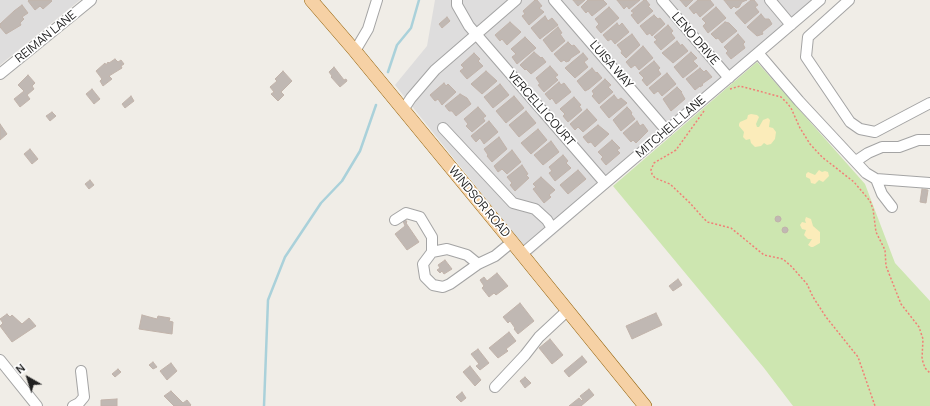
<!DOCTYPE html>
<style>
body{margin:0}
#map{position:relative;width:930px;height:406px;overflow:hidden;background:#f0ede7;font-family:Manrope,sans-serif}
canvas{display:block}
.north{position:absolute;left:8px;top:358px;width:40px;height:40px;-webkit-text-stroke:3px #fff;paint-order:stroke;rotate:321deg;font-size:11px;font-weight:700;line-height:16px;text-align:center;color:#202020}
.north::after{content:'';display:block;margin:auto;width:14px;height:18px;background:#202020;clip-path:polygon(50% 0,100% 100%,50% 72%,0 100%)}
</style>
<div id="map">
<canvas width="930" height="406"></canvas>
<div class="north">N</div>
</div>
<script>
const c = document.querySelector('canvas').getContext('2d');
c.lineJoin = 'round';
function fillPath(path, color) {
  c.fillStyle = color;
  c.fill(path, 'evenodd');
}
function shape(rows) {
  const path = new Path2D();
  for (const r of rows) {
    if (r.length === 3) {
      path.moveTo(r[0] + r[2], r[1]);
      path.arc(r[0], r[1], r[2], 0, 2 * Math.PI);
      continue;
    }
    path.moveTo(r[0], r[1]);
    for (let i = 2; i < r.length; i += 2) path.lineTo(r[i], r[i + 1]);
  }
  return path;
}
function stroke(path, color, width, dash) {
  c.strokeStyle = color;
  c.lineWidth = width;
  c.lineCap = dash ? 'butt' : 'round';
  c.setLineDash(dash || []);
  c.stroke(path);
}
function label(font, color, halo, rows, align = 'center') {
  c.font = font + ' Manrope,sans-serif';
  c.lineWidth = 3.5;
  c.setLineDash([]);
  c.textBaseline = 'middle';
  c.strokeStyle = halo;
  c.fillStyle = color;
  for (const [text, x, y, turn = 0] of rows) {
    c.save();
    c.translate(x, y);
    c.rotate((+turn || 0) * Math.PI / 180);
    c.textAlign = isNaN(turn) ? turn : align;
    if (halo) c.strokeText(text, 0, 0);
    c.fillText(text, 0, 0);
    c.restore();
  }
}
fillPath(shape([
 [0,0,80,0,0,65],
 [435,0,826,0,531,255,395,85,427,46]
]), '#dedddd');
fillPath(shape([
 [757,62,865,184,895,263,930,301,930,406,793,406,764,368,613,186]
]), '#cde6b0');
fillPath(shape([
 [751,114,757,115,759,117,756,124,757,127,759,127,763,120,768,118,770,120,769,127,773,128,776,132,775,139,771,144,767,145,764,143,761,146,755,147,751,143,750,139,746,140,743,137,744,132,739,126,739,124,740,122,747,119,748,115],
 [819,170,822,172,825,171,828,172,829,176,823,182,819,180,815,184,811,183,810,179,806,177,806,174,808,172,815,175],
 [806,217,811,219,813,226,820,232,820,243,813,247,811,247,808,245,812,239,808,239,804,235,806,230,802,229,800,225,802,222,806,223,805,220]
]), '#fbecba');
stroke(shape([
 [388,72,397,45,411,28,419,0],
 [264,406,268,300,285,257,321,203,342,181,360,151,376,105]
]), '#aad1da', 2.5);
const building = shape([
 [29,0,51,0,52,1,43,9,40,6,35,10,28,1,29,0],
 [535,0,537,0,542,6,539,8,544,12,529,25,522,16,525,14,523,11,535,0],
 [573,0,585,0,578,6,573,0],
 [588,0,603,0,607,4,592,16,588,11,586,13,581,7,588,0],
 [617,0,640,0,629,9,627,6,624,9,617,0],
 [644,0,646,0,650,5,648,6,653,11,638,24,631,15,634,13,631,11,644,0],
 [680,0,693,0,686,7,680,0],
 [698,0,710,0,714,5,700,17,696,12,694,14,689,8,698,0],
 [724,0,747,0,742,2,739,7,736,8,734,6,731,9,724,0],
 [751,0,754,0,758,5,755,7,759,12,745,24,735,13,751,0],
 [22,5,28,13,22,17,24,19,20,23,21,25,6,34,0,27,0,24,14,11,22,5],
 [609,7,619,18,601,33,596,27,599,24,595,19,609,7],
 [716,7,726,18,708,33,703,26,706,23,702,19,716,7],
 [761,14,765,19,769,19,772,24,762,32,763,34,757,36,747,27,761,14],
 [654,15,658,19,660,18,665,24,652,36,650,33,647,35,640,26,654,15],
 [545,16,548,21,552,18,558,25,540,39,531,28,545,16],
 [447,17,450,21,442,28,439,24,447,17],
 [510,22,521,32,507,45,502,39,500,41,495,35,510,22],
 [725,22,729,23,737,31,722,43,718,38,716,39,711,34,725,22],
 [617,23,619,26,622,23,629,32,615,44,611,39,608,41,603,35,617,23],
 [668,25,673,31,671,33,675,38,661,50,654,42,657,40,654,37,668,25],
 [558,27,562,33,560,34,565,41,552,52,543,40,558,27],
 [632,34,640,45,626,58,621,53,622,51,617,45,632,34],
 [738,34,745,42,743,44,745,48,731,59,726,53,728,51,724,47,738,34],
 [525,37,536,48,517,64,512,57,516,54,511,49,525,37],
 [677,41,681,46,682,44,688,51,673,63,662,53,677,41],
 [568,42,572,46,574,45,580,52,571,58,569,61,566,62,564,60,561,62,554,54,568,42],
 [643,46,653,58,639,70,635,65,631,68,626,62,643,46],
 [534,52,541,58,542,57,546,62,531,74,526,69,525,70,520,65,534,52],
 [691,52,697,58,693,61,698,66,683,78,674,67,691,52],
 [474,53,480,59,478,61,483,66,467,79,460,71,464,68,461,65,474,53],
 [583,53,588,59,584,62,588,67,575,78,565,68,583,53],
 [115,59,118,62,121,60,124,64,121,66,122,68,109,76,112,79,103,86,100,81,102,79,96,71,105,63,106,65,108,62,109,63,115,59],
 [654,61,660,68,658,70,661,74,647,86,642,80,644,78,639,73,654,61],
 [550,66,558,75,555,77,558,80,544,92,538,85,540,84,536,78,550,66],
 [334,67,344,80,346,79,347,81,340,87,331,77,332,76,329,72,334,67],
 [592,68,596,73,597,72,602,78,589,89,585,91,577,81,592,68],
 [700,68,704,72,706,70,712,77,702,84,703,85,700,87,700,86,695,90,686,79,700,68],
 [283,71,292,81,281,92,284,95,278,101,271,94,274,92,270,87,277,81,275,79,283,71],
 [486,71,497,81,482,94,471,84,486,71],
 [667,73,676,84,662,96,658,91,654,94,649,88,667,73],
 [28,75,35,83,32,86,34,89,27,95,30,99,20,107,14,99,24,91,18,85,28,75],
 [605,79,611,85,608,87,613,92,599,104,592,96,594,94,592,91,605,79],
 [559,82,561,85,564,83,571,92,556,104,552,98,550,100,545,94,559,82],
 [444,83,446,86,448,84,456,92,442,105,438,99,435,101,430,95,444,83],
 [500,84,509,95,493,108,484,97,500,84],
 [677,87,682,92,681,92,685,99,671,111,663,99,677,87],
 [92,89,100,99,94,104,86,94,92,89],
 [460,94,467,98,471,104,456,116,452,111,449,111,445,106,460,94],
 [614,95,618,100,621,98,627,103,609,118,600,107,614,95],
 [131,96,134,101,125,108,122,104,131,96],
 [514,96,524,108,506,123,496,111,514,96],
 [574,97,581,105,579,106,582,110,568,122,563,116,565,114,560,109,574,97],
 [478,107,486,116,483,118,485,121,472,132,466,126,468,124,464,119,478,107],
 [627,107,630,110,632,113,631,114,635,119,621,131,613,120,627,107],
 [587,109,597,120,583,132,578,127,575,130,570,124,587,109],
 [526,111,536,123,519,137,509,125,526,111],
 [52,112,56,116,50,121,46,116,52,112],
 [489,121,498,132,484,144,480,138,476,142,471,136,489,121],
 [637,121,640,126,643,124,648,131,636,143,633,140,631,142,623,133,637,121],
 [0,124,7,134,0,140,0,124],
 [598,125,609,134,595,147,591,142,588,143,583,137,598,125],
 [538,129,547,140,531,154,521,143,538,129],
 [499,137,507,149,492,162,487,156,488,155,484,149,499,137],
 [612,140,620,148,617,150,620,153,606,165,601,159,603,157,598,152,612,140],
 [551,141,559,152,543,165,534,155,551,141],
 [30,149,38,159,32,164,24,154,30,149],
 [512,150,521,162,507,174,502,169,498,172,494,166,512,150],
 [563,155,568,161,566,163,571,168,555,181,549,173,552,171,549,167,563,155],
 [522,165,528,174,526,175,529,178,515,191,510,185,512,183,507,177,522,165],
 [578,170,586,179,568,194,560,185,578,170],
 [541,177,555,190,549,195,551,197,544,203,533,189,536,187,533,184,541,177],
 [90,180,94,185,89,189,85,184,90,180],
 [922,189,928,190,926,203,920,202,922,189],
 [778,219,3],
 [405,219,407,222,406,223,419,242,407,250,395,234,405,226,403,221,405,219],
 [785,230,3],
 [445,260,452,269,444,274,442,271,440,273,437,270,440,268,438,265,445,260],
 [497,273,508,286,496,295,494,293,489,297,482,288,484,286,480,280,484,277,487,281,497,273],
 [678,279,682,285,673,291,669,286,678,279],
 [520,303,534,321,518,334,514,329,515,328,510,321,508,323,503,317,520,303],
 [656,313,662,325,632,339,626,326,656,313],
 [7,314,10,317,12,315,22,324,29,318,36,326,12,342,0,326,3,323,0,319,7,314],
 [142,315,157,319,158,316,170,318,169,321,173,322,172,334,139,329,142,315],
 [509,332,516,341,506,349,508,351,498,358,489,348,509,332],
 [550,339,563,355,552,364,539,348,550,339],
 [478,349,489,363,480,370,476,366,479,364,471,354,478,349],
 [582,356,587,362,569,377,564,371,582,356],
 [153,362,157,367,153,369,149,365,153,362],
 [171,363,177,371,167,380,160,371,171,363],
 [470,366,481,380,475,386,463,372,470,366],
 [118,369,121,372,115,377,112,374,118,369],
 [525,377,531,383,525,388,520,381,525,377],
 [589,389,594,395,581,406,569,406,579,398,582,401,583,400,580,396,589,389],
 [171,391,183,403,187,400,191,405,190,406,174,406,164,396,171,391],
 [462,392,466,398,461,402,456,397,462,392],
 [117,399,117,406,101,406,101,400,117,399]
]);
fillPath(building, '#c0b8b3');
stroke(building, '#c1b3aa', 1);
const minor = shape([
 [457,0,457,5,469,26,605,183],
 [554,0,667,131],
 [662,0,729,78],
 [770,0,791,25],
 [849,0,808,37,806,57,850,122,860,129,875,132,930,103],
 [355,51,368,29,377,0],
 [758,53,799,101,866,173,876,179,930,183],
 [0,74,91,0],
 [403,110,411,98,435,70,516,0],
 [443,128,513,203,535,209,547,220,552,228],
 [856,161,868,153,882,147,899,147,918,140,930,140],
 [876,179,882,194,892,207],
 [395,220,406,213,420,217,432,237,432,252,423,264,425,277,433,285,443,287,450,284,478,264,495,256,512,242],
 [432,252,447,249,467,255,478,264],
 [522,254,820,0],
 [0,360,37,406],
 [495,387,525,355,539,337,568,310],
 [73,406,79,403,84,397,81,371]
]);
const major = shape([
 [311,0,355,51,512,242,645,406]
]);
stroke(minor, '#a4a4a4', 12);
stroke(major, '#926109', 14);
stroke(shape([
 [730,89,740,86,781,97,787,103,791,108,800,128,810,144,822,157,854,182,870,201,873,209,876,232,885,250,886,266,901,304,919,327,923,339,922,359,925,368,930,373],
 [704,111,676,150,654,163,651,170,652,174,655,178,670,184,690,203,707,222,731,228,764,255,783,259,792,267,807,284,813,297,826,317,858,357,875,406]
]), '#f17f76', 1.5, [2, 2]);
stroke(minor, '#fff', 10);
stroke(major, '#f6d1a5', 13);
label('12px', '#202020', '#fff', [
 ["REIMAN LANE",46,37,-39],
 ["LENO DRIVE",695,39,49],
 ["LUISA WAY",611,65,49],
 ["VERCELLI COURT",541,109,49],
 ["MITCHELL LANE",671,127,-41],
 ["WINDSOR ROAD",479,202,50]
]);
</script>
